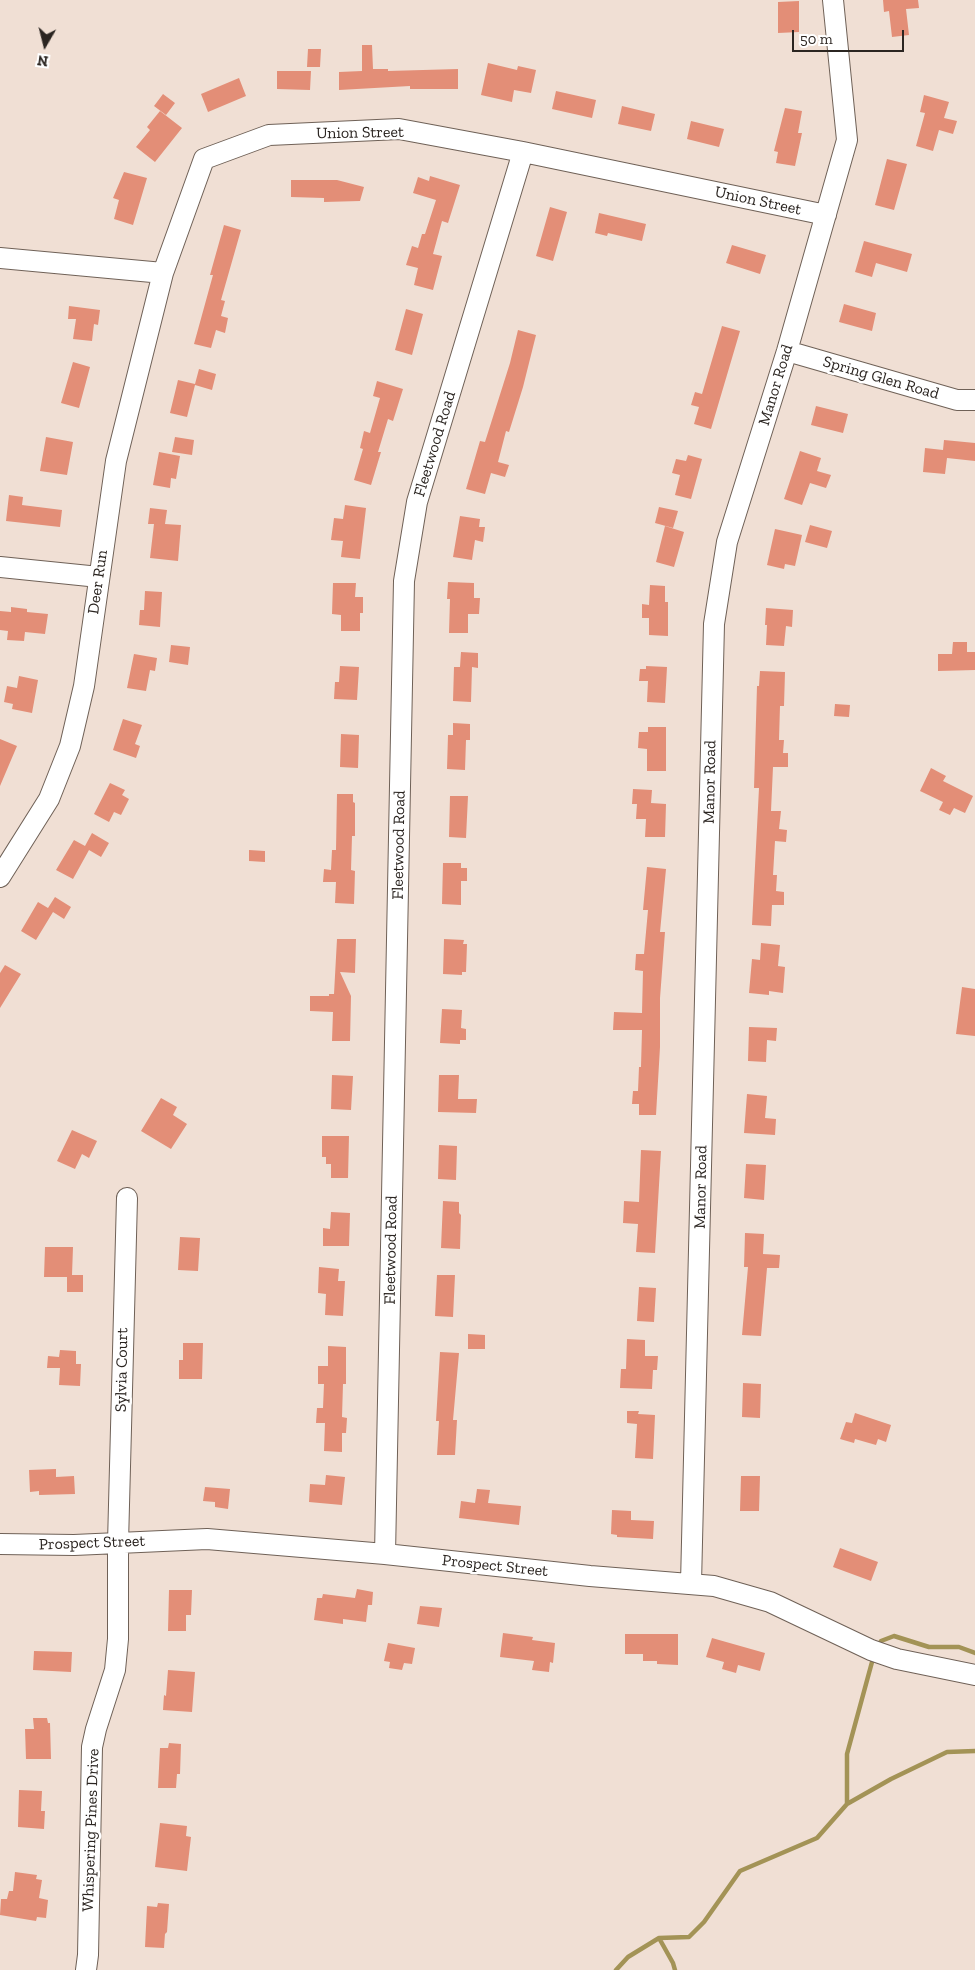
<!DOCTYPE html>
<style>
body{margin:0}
#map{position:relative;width:975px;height:1970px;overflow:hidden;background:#f0dfd4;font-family:"Zilla Slab",serif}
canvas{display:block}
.north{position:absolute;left:20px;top:20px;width:50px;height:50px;-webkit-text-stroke:4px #fff;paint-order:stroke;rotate:188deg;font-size:14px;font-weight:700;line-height:20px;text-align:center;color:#2b2521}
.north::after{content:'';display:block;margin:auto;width:18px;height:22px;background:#2b2521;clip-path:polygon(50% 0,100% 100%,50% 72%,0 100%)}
.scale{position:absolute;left:792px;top:30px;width:112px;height:22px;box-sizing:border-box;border:2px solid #2b2521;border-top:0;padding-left:6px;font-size:15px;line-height:18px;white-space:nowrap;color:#2b2521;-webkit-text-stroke:4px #fff;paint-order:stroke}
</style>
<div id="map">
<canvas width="975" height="1970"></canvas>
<div class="north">N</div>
<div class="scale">50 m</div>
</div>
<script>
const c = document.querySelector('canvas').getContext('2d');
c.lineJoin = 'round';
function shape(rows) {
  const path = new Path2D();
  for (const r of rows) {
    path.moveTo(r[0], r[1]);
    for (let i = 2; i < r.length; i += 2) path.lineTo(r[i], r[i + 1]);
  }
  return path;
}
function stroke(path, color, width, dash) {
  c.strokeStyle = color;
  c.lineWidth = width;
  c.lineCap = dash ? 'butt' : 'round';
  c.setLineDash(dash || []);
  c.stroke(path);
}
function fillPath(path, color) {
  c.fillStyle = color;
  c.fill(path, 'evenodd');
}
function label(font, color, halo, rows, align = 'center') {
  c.font = font + ' "Zilla Slab",serif';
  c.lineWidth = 5;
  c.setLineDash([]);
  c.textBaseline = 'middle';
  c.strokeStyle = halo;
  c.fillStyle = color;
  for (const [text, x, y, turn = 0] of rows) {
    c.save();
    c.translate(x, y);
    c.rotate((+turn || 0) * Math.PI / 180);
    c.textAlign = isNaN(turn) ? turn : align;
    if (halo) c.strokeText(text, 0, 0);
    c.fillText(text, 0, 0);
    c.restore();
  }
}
stroke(shape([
 [881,1641,894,1636,929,1647,959,1647,975,1653],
 [847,1804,891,1779,947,1752,975,1751],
 [659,1938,673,1963,675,1970],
 [616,1970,628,1957,659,1938,689,1937,704,1922,740,1871,817,1838,847,1804,847,1754,872,1662]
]), '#a39356', 4.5);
fillPath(shape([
 [883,0,918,0,919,8,906,9,909,35,892,37,889,11,884,12],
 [799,1,799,32,778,33,778,2],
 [362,45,372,45,373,69,388,69,388,71,458,69,458,89,410,89,410,86,339,90,339,72,362,71],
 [308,49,321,49,320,67,307,67],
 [488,63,517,70,518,66,536,70,531,93,514,90,512,102,481,95],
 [277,71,311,71,310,90,277,89],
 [239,78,246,96,208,112,201,94],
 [556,91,596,100,592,118,552,109],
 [163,94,175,103,166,115,154,106],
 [924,95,949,102,944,118,957,121,953,134,939,130,933,151,916,146,925,113,920,112],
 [622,106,655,114,651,131,618,124],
 [785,108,802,111,798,133,802,133,795,166,776,163,778,152,774,151],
 [160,111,182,128,155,162,136,147,150,130,147,127],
 [691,121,724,129,719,147,687,139],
 [887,159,907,164,894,210,875,205],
 [124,172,147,178,133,225,114,219,119,200,113,198],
 [430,176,460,185,448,223,442,221,433,254,442,256,433,290,414,285,418,268,406,265,412,246,418,248,422,234,425,234,436,200,413,193,418,177,429,181],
 [291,180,337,180,364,187,360,201,324,202,324,198,291,197],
 [550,207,567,212,553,261,536,256],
 [599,213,646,224,642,241,608,233,607,236,595,233],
 [224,225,241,230,221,300,225,301,221,316,228,318,225,333,216,330,211,348,194,344,213,275,210,275],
 [864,241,912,254,907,272,876,263,872,277,855,272],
 [732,245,766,255,760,274,726,263],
 [844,304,876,313,872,331,839,322],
 [69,306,100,310,98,325,94,324,92,341,73,339,76,319,68,319],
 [406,309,423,314,412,355,395,350],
 [722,326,740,331,711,429,694,424,699,407,691,405,695,392,702,394],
 [518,330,536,335,523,387,509,432,506,431,498,462,509,465,505,477,491,473,485,494,466,489,480,441,485,442,510,363],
 [73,362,90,367,79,408,61,403],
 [199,369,216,374,212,390,195,385,187,417,170,413,178,380,195,384],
 [377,381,403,389,393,421,388,419,378,452,381,452,371,485,354,480,363,449,360,448,364,431,370,433,380,398,373,396],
 [816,406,848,414,843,433,811,425],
 [46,437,73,442,67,475,40,471],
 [175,437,194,440,192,455,172,452],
 [944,440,975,443,975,461,947,458,945,474,923,472,925,448,943,450],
 [800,451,821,458,817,471,831,475,826,488,810,483,802,505,784,499],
 [159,452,180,456,176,479,171,478,170,488,153,485],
 [688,455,702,459,691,499,675,495,680,475,672,473,676,459,686,461],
 [9,495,23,497,22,505,62,510,60,527,6,521],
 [345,505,366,508,360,559,341,557,343,541,331,540,334,518,343,519],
 [659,507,678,511,673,528,655,523],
 [150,508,167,510,165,524,181,525,178,561,150,558,154,524,148,524],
 [460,516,480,519,479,527,485,527,483,542,475,540,472,560,453,557],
 [810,525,832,531,827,548,805,542],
 [665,526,684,532,674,567,656,562],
 [775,529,802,535,795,566,785,564,784,569,767,565],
 [448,582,474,583,474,598,480,598,479,614,468,614,468,633,449,633,450,599,447,599],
 [333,583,356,583,355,597,363,597,363,613,360,613,360,631,341,631,341,615,332,614],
 [650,585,665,586,665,602,668,602,668,636,649,635,649,618,642,618,642,604,649,605],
 [145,591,162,592,160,627,139,625,140,610,144,610],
 [11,607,27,609,27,612,48,614,45,634,25,632,24,641,7,640,8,631,0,630,0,611,11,612],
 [766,608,793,610,792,627,786,626,784,646,766,645,767,625,765,625],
 [953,642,967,642,967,652,975,652,975,670,938,671,938,654,952,654],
 [171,645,190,647,188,665,169,662],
 [461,652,478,653,478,668,472,667,471,702,453,701,454,667,460,667],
 [134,654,157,658,155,671,150,670,146,691,127,688],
 [340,666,359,667,357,700,334,699,335,682,339,682],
 [646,666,667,667,665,703,647,702,648,681,639,681,640,669,646,669],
 [760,671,785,672,784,706,780,706,779,740,784,740,783,753,788,753,788,767,773,767,771,811,781,811,779,829,787,830,786,842,775,841,773,875,777,875,776,891,784,892,784,905,772,905,771,926,752,925,759,788,754,788,757,686,759,686],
 [19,676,38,680,32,713,12,709,13,704,4,702,7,686,17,688],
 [835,704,850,705,849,717,834,716],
 [123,719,142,725,135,744,140,746,136,758,113,750],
 [453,723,470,724,470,740,466,740,465,770,447,769,448,735,453,735],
 [648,727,666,727,666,771,647,771,647,749,638,748,639,732,648,732],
 [341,734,359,735,358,768,340,767],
 [0,739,17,746,0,786],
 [931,768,946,776,943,781,973,796,965,813,954,808,950,815,939,810,943,802,920,791],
 [110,783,125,790,122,795,129,799,121,815,114,812,109,822,94,814],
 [633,789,652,790,651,803,666,804,665,837,645,837,646,819,636,819,637,804,632,804],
 [337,794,353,794,353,802,355,803,355,836,352,836,351,870,355,871,354,904,335,903,336,882,323,882,324,869,331,870,332,850,336,850],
 [450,796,468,796,466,838,449,837],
 [92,833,109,843,101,857,89,850,73,879,56,870,74,840,85,846],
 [249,850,265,851,265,862,249,861],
 [443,863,461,863,461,868,467,868,467,881,461,881,461,905,442,904],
 [647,867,666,869,660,932,665,932,660,998,660,1047,656,1115,639,1115,639,1104,632,1104,633,1091,638,1091,639,1067,641,1067,642,1030,613,1030,614,1012,642,1013,643,971,635,970,636,954,644,954,648,910,643,910],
 [55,897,71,907,64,919,53,912,36,940,21,931,38,902,48,908],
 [337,939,356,939,355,973,340,972,351,996,350,1041,332,1041,333,1012,310,1011,310,996,329,996,329,994,334,994],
 [444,939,464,940,463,944,467,944,466,972,462,972,462,975,443,974],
 [761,943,780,945,778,966,785,967,783,993,769,991,769,995,749,993,752,959,760,960],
 [5,965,21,974,0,1008,0,973],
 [962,987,975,989,975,1036,956,1034],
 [442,1009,462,1010,461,1028,466,1029,466,1040,460,1040,460,1044,440,1043],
 [749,1027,777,1028,776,1041,767,1040,766,1062,748,1061],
 [332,1075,353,1076,351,1110,331,1109],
 [439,1075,459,1075,458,1099,477,1099,476,1113,438,1112],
 [747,1094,767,1096,765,1118,776,1119,775,1135,744,1133],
 [161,1098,177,1107,173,1115,187,1124,171,1149,141,1131],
 [72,1130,97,1141,89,1158,82,1154,75,1169,57,1161],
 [322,1136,349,1136,348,1178,331,1178,331,1164,326,1164,326,1157,322,1157],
 [439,1145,457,1146,456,1180,438,1179],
 [641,1150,661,1151,655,1253,636,1252,638,1224,623,1223,624,1201,639,1202],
 [746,1164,766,1165,764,1200,744,1198],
 [443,1201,459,1202,459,1213,461,1215,460,1249,441,1248],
 [331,1212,350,1213,349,1246,323,1246,323,1228,330,1229],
 [745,1233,764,1234,763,1254,780,1255,779,1268,767,1268,761,1336,742,1335,748,1267,744,1267],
 [180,1237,200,1238,198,1271,178,1270],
 [45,1247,73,1247,72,1275,83,1275,83,1292,67,1292,67,1277,44,1277],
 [319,1267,339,1269,338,1281,345,1281,343,1316,325,1315,326,1294,318,1293],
 [437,1275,455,1275,453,1317,435,1316],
 [639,1287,656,1288,654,1322,637,1321],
 [468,1334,485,1335,485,1349,468,1349],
 [627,1339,645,1340,645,1356,658,1356,657,1370,653,1370,652,1389,620,1388,621,1369,626,1369],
 [183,1343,203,1343,202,1379,179,1379,179,1360,183,1360],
 [328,1346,346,1347,346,1384,343,1384,342,1417,347,1418,346,1433,342,1433,342,1452,324,1451,325,1423,316,1423,317,1408,323,1408,324,1384,318,1384,318,1366,328,1366],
 [60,1350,76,1351,76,1364,81,1364,80,1386,59,1385,60,1368,47,1368,48,1356,59,1357],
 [440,1352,459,1353,453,1420,457,1420,455,1455,437,1455,439,1421,436,1421],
 [743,1383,761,1384,760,1418,742,1417],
 [627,1411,639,1411,638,1414,655,1415,653,1459,635,1458,637,1424,627,1423],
 [855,1413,891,1425,886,1442,878,1439,876,1445,855,1439,854,1443,840,1439,846,1422,852,1423],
 [56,1469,56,1477,74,1476,75,1494,39,1495,39,1491,30,1492,29,1470],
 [326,1475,345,1477,342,1505,309,1502,310,1484,325,1485],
 [741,1476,760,1476,759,1511,740,1511],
 [205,1487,230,1489,228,1509,215,1507,215,1502,203,1501],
 [477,1489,490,1490,488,1503,521,1506,519,1525,459,1518,461,1501,475,1503],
 [612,1510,631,1511,631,1520,654,1521,653,1539,617,1537,617,1535,611,1534],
 [840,1548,878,1562,871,1581,833,1567],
 [357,1589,373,1592,372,1605,368,1605,366,1622,343,1619,343,1624,314,1620,317,1598,322,1598,323,1594,355,1598],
 [169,1590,192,1590,191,1615,186,1615,186,1631,168,1631],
 [420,1606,442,1608,439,1627,417,1624],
 [503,1633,533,1637,532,1640,555,1643,553,1663,550,1662,549,1672,532,1670,534,1661,500,1657],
 [625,1634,678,1634,678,1665,657,1664,657,1661,643,1661,643,1654,625,1654],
 [712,1638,765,1653,760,1671,738,1665,736,1673,722,1669,724,1662,706,1657],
 [388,1643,415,1648,412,1664,404,1663,402,1670,389,1668,390,1662,384,1661],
 [34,1651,72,1652,71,1672,33,1670],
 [168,1670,195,1672,192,1712,163,1710,164,1695,166,1696],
 [33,1718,47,1718,48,1723,50,1723,51,1759,26,1759,25,1729,34,1729],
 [169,1743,181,1744,180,1774,177,1774,176,1788,158,1788,160,1748,168,1748],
 [19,1790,42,1791,41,1811,45,1811,44,1829,18,1827],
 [160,1823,187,1826,186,1836,191,1837,187,1871,155,1867],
 [15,1872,37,1875,36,1879,42,1880,39,1898,48,1900,46,1918,37,1917,36,1921,0,1915,1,1899,7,1899,9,1891,13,1891],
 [158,1903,169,1904,167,1932,165,1934,164,1948,145,1947,147,1906,157,1907]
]), '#e38e77');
const minor = shape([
 [0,258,163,273],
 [787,351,957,400,975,400],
 [0,567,99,577],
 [0,877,49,799,70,746,84,686,116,461,163,273,204,159,269,135,399,129,523,152,826,215],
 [0,1544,74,1545,207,1539,385,1554,590,1576,714,1586,770,1602,871,1650,897,1659,975,1675],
 [385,1554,404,581,417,502,523,152],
 [691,1583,714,624,727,542,787,351,847,140,833,0],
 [86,1970,88,1955,92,1747,96,1729,115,1670,118,1639,118,1543,127,1198]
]);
stroke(minor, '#6f6157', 22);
stroke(minor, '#fff', 20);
label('16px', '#2b2521', '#fff', [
 ["Union Street",360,133,-1],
 ["Union Street",758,201,12],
 ["Spring Glen Road",881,378,16],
 ["Manor Road",776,385,-73],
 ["Fleetwood Road",435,444,-73],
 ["Deer Run",98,582,-82],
 ["Manor Road",710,782,-89],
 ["Fleetwood Road",399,845,-89],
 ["Manor Road",701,1187,-89],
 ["Fleetwood Road",391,1250,-89],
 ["Sylvia Court",122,1370,-89],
 ["Prospect Street",92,1543,-2],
 ["Prospect Street",495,1566,6],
 ["Whispering Pines Drive",91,1830,-88]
]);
</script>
